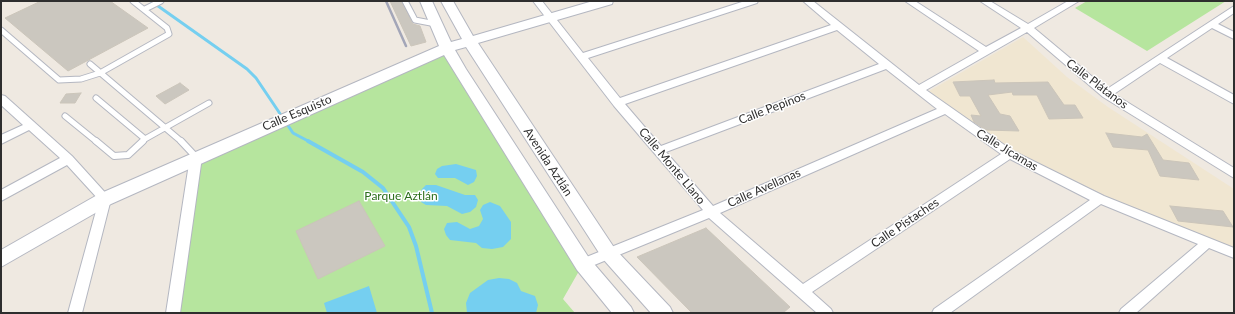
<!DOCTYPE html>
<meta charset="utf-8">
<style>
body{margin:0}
#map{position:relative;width:1235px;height:314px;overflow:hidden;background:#efe9e1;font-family:Lato,sans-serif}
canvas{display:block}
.frame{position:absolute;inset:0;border:2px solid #2e2e2e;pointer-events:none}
</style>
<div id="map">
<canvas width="1235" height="314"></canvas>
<div class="frame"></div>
</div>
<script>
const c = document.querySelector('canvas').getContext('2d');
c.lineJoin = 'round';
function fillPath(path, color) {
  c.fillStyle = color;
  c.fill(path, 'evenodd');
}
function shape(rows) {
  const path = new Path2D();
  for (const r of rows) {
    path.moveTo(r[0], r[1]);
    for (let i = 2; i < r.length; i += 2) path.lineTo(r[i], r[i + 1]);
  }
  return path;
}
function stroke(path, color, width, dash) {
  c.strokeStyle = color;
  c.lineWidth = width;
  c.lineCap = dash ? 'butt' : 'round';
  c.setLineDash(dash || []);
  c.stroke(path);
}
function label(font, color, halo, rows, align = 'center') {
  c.font = font + ' Lato,sans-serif';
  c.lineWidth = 3;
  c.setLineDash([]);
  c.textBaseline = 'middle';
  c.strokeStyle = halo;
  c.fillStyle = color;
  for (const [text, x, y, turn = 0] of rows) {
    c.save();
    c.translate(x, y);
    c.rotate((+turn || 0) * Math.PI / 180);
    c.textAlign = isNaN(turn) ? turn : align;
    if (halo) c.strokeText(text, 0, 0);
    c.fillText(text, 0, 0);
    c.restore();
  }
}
fillPath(shape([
 [1023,37,1067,77,1108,107,1234,189,1234,248,1109,198,1010,152,924,94]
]), '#f0e6d1');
fillPath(shape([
 [1087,1,1226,1,1147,51,1075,8],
 [447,48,583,264,563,299,575,313,171,313,196,157]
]), '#b6e59e');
fillPath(shape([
 [456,164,476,170,477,176,474,182,468,185,455,178,438,178,435,174,437,169,442,166],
 [426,185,436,185,465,195,475,195,478,200,476,207,470,212,462,214,447,206,426,205,421,202,419,196,422,189],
 [490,202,500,206,511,222,511,239,503,247,492,249,482,248,476,243,450,240,446,235,444,229,447,223,457,222,470,229,479,226,483,219,480,210,483,205],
 [499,278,509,279,517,283,521,291,535,296,538,305,536,313,467,313,466,303,470,293,488,280],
 [369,286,377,313,327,313,324,303]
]), '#75cff0');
stroke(shape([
 [151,1,247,69,256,78,293,133,310,142]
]), '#75cff0', 3);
stroke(shape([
 [308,141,363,172,383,188,409,227,416,246,432,313]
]), '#75cff0', 4);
const building = shape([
 [41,1,110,1,148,28,68,71,5,18,41,1],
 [390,1,401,1,413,24,420,26,426,42,411,46,390,1],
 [994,80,995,83,1048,82,1064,105,1075,105,1083,118,1049,119,1037,95,1013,95,1012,92,988,95,1000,114,1010,116,1019,131,986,130,974,122,971,115,981,116,970,96,960,96,953,82,994,80],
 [180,83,189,90,165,104,156,96,180,83],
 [81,93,75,103,60,103,66,94,81,93],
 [1106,133,1142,137,1147,134,1163,160,1189,163,1199,180,1160,176,1148,150,1113,147,1106,133],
 [359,201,385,246,318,279,296,231,359,201],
 [1170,206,1223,211,1233,227,1178,221,1170,206],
 [706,228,790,307,783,313,692,313,637,257,706,228]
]);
fillPath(building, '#cbc7bf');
stroke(building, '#cbc5ba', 1);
const laneFar1 = shape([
 [405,1,415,20,436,24],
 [145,9,161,1],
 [1,30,59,80,81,79,100,73,169,34,167,28,133,1],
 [90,64,182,142],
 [96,98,145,139,209,103],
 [65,116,97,142],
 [142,142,145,139]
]);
const lane = shape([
 [96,141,114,156,128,155,143,141],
 [181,141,196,157]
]);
const street = shape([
 [533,1,542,1,583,53,745,1,758,1,757,3,588,58,620,98,831,25,803,1,813,1,919,85,979,51,905,1,915,1,986,47,1021,28,980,1,990,1,1028,24,1068,1,1079,1,1034,28,1107,89,1234,6,1234,13,1218,24,1234,32,1234,39,1212,28,1167,58,1234,95,1234,104,1160,63,1114,94,1234,168,1234,178,1103,97,1027,32,926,90,1013,151,1104,196,1234,248,1234,258,1209,248,1136,313,1119,313,1121,309,1198,244,1101,204,950,313,932,313,934,309,1090,200,1010,159,812,292,831,309,833,313,817,313,709,218,587,268,583,269,579,268,577,264,579,260,703,210,614,106,533,1],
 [837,30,879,64,661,146,625,104,837,30],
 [886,69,937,109,713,206,666,152,886,69],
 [945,114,1001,154,803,284,720,213,945,114],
 [1,95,5,96,72,156,111,199,82,313,68,313,99,200,67,165,1,201,1,190,60,158,29,130,1,144,1,135,23,125,1,105,1,95],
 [196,153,200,154,202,157,180,313,166,313,190,157,192,154,196,153]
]);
const secondary = shape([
 [420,1,432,1,451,42,462,39,441,1,453,1,473,36,593,1,613,1,612,4,478,43,615,249,670,307,673,313,651,313,603,259,466,47,455,50,466,69,589,258,631,307,634,313,612,313,577,270,444,55,111,204,1,267,1,250,99,194,439,46,420,1]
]);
stroke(laneFar1, '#b4b7c1', 7);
stroke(lane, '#b4b7c1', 8);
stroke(street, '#b4b7c1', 2);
stroke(secondary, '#b4b7c1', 2);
stroke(laneFar1, '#fff', 5);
stroke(lane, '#fff', 6);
fillPath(street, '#fff');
fillPath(secondary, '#fff');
stroke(shape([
 [386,1,406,46]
]), '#a3a6b8', 2.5);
label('12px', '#2e2e2e', '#fff', [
 ["Calle Plátanos",1097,84,37],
 ["Calle Pepinos",772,108,-21],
 ["Calle Esquisto",297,113,-23],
 ["Calle Jícamas",1007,150,31],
 ["Avenida Aztlán",548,162,57],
 ["Calle Monte Llano",672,166,50],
 ["Calle Avellanas",764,188,-24],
 ["Calle Pistaches",905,223,-34]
]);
label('12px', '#2c6e1b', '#fff', [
 ["Parque Aztlán",401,196]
]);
</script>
